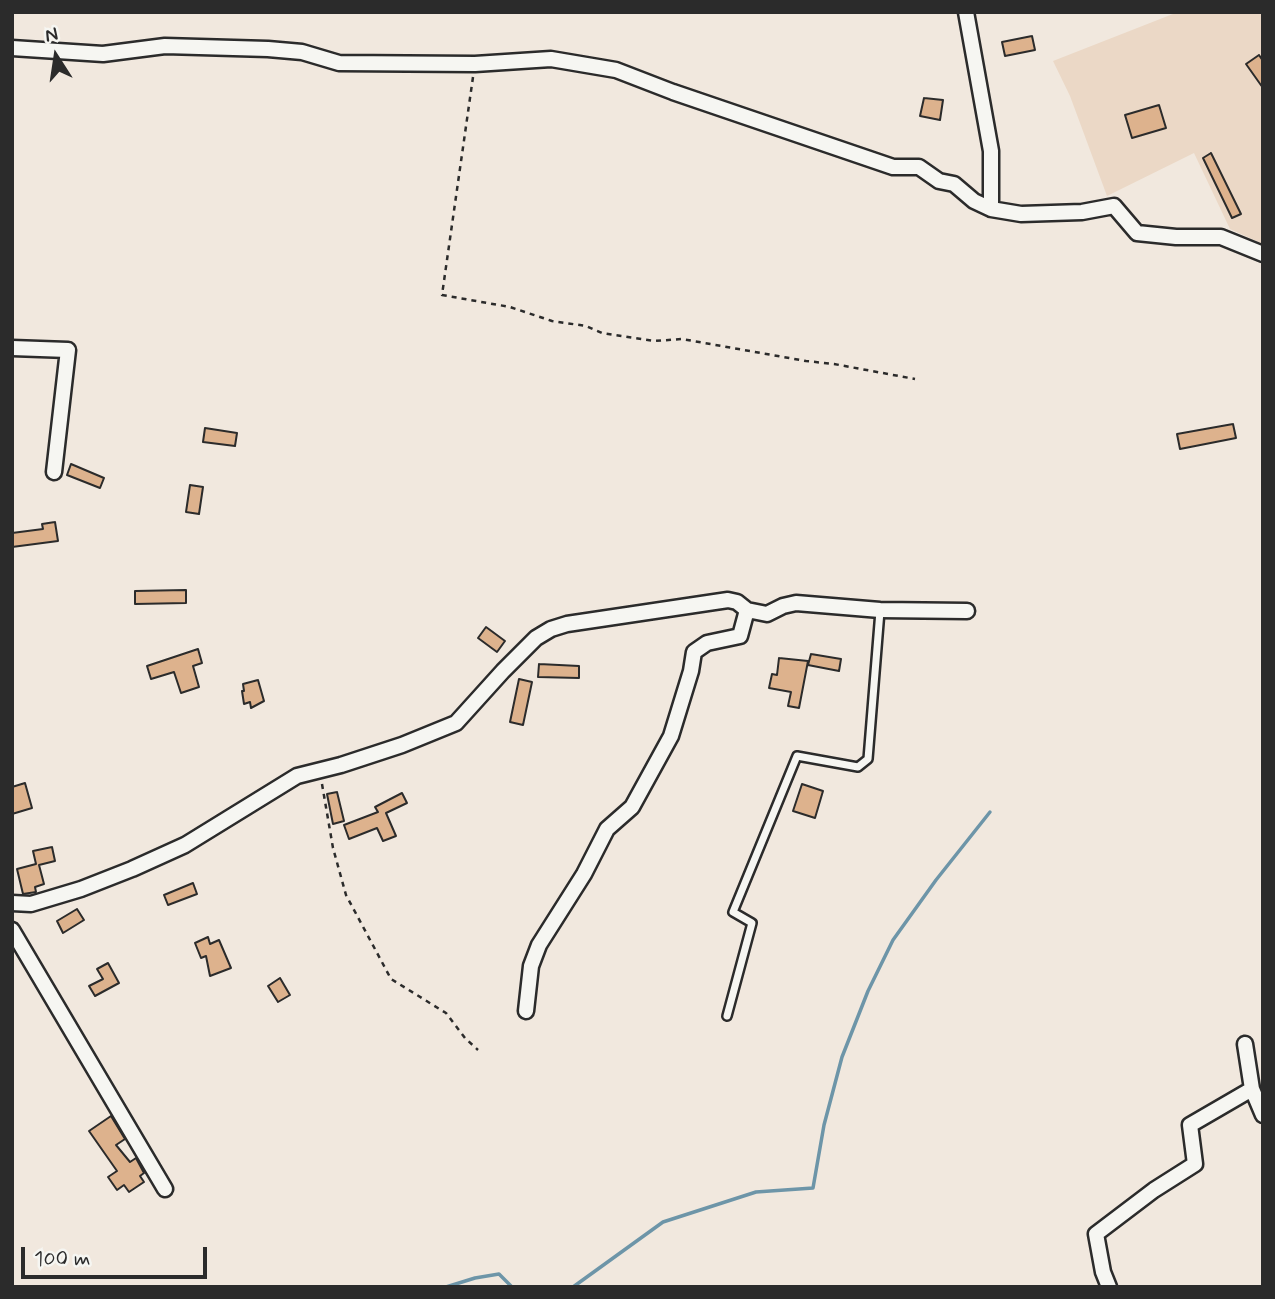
<!DOCTYPE html>
<style>
body{margin:0}
#map{position:relative;width:1275px;height:1299px;overflow:hidden;background:#f1e8de;font-family:Mynerve,sans-serif}
canvas{display:block}
.frame{position:absolute;inset:0;border:14px solid #2b2b2b;pointer-events:none}
.north{position:absolute;left:21px;top:21px;width:70px;height:70px;-webkit-text-stroke:5px #f6f6f2;paint-order:stroke;rotate:348deg;font-size:19px;font-weight:700;line-height:28px;text-align:center;color:#2b2b2b}
.north::after{content:'';display:block;margin:auto;width:24px;height:32px;background:#2b2b2b;clip-path:polygon(50% 0,100% 100%,50% 72%,0 100%)}
.scale{position:absolute;left:21px;top:1247px;width:186px;height:32px;box-sizing:border-box;border:4px solid #2b2b2b;border-top:0;padding-left:9px;font-size:21px;line-height:24px;white-space:nowrap;color:#2b2b2b;-webkit-text-stroke:5px #f6f6f2;paint-order:stroke}
</style>
<div id="map">
<canvas width="1275" height="1299"></canvas>
<div class="frame"></div>
<div class="north">N</div>
<div class="scale">100 m</div>
</div>
<script>
const c = document.querySelector('canvas').getContext('2d');
c.lineJoin = 'round';
function fillPath(path, color) {
  c.fillStyle = color;
  c.fill(path, 'evenodd');
}
function shape(rows) {
  const path = new Path2D();
  for (const r of rows) {
    path.moveTo(r[0], r[1]);
    for (let i = 2; i < r.length; i += 2) path.lineTo(r[i], r[i + 1]);
  }
  return path;
}
function stroke(path, color, width, dash) {
  c.strokeStyle = color;
  c.lineWidth = width;
  c.lineCap = dash ? 'butt' : 'round';
  c.setLineDash(dash || []);
  c.stroke(path);
}
fillPath(shape([
 [1178,12,1263,12,1263,244,1230,229,1194,153,1107,196,1070,96,1053,61]
]), '#ebd8c6');
stroke(shape([
 [446,1287,475,1278,499,1274,512,1287],
 [573,1287,663,1222,756,1192,813,1188,824,1125,842,1057,868,991,893,940,936,880,990,812]
]), '#6d95a8', 3.5);
const building = shape([
 [1032,36,1035,50,1005,56,1002,42,1032,36],
 [1259,55,1263,61,1263,88,1246,64,1259,55],
 [924,98,943,100,940,120,920,116,924,98],
 [1159,105,1166,128,1132,138,1125,115,1159,105],
 [1211,153,1241,214,1232,218,1203,158,1211,153],
 [1233,424,1236,438,1180,449,1177,434,1233,424],
 [205,428,237,433,235,446,203,442,205,428],
 [71,464,104,478,100,488,67,475,71,464],
 [190,485,203,487,199,514,186,512,190,485],
 [55,522,58,541,12,547,12,533,43,529,42,524,55,522],
 [186,590,186,603,135,604,135,591,186,590],
 [486,627,505,641,497,652,478,638,486,627],
 [198,649,202,663,193,666,199,687,181,693,174,672,151,679,147,666,198,649],
 [811,654,841,659,839,671,808,665,811,654],
 [779,658,808,661,799,708,788,706,791,692,769,688,772,674,777,675,779,658],
 [539,664,579,666,579,678,538,677,539,664],
 [519,679,532,682,523,725,510,722,519,679],
 [258,680,264,701,251,708,250,702,244,704,242,691,244,691,243,684,258,680],
 [25,783,32,808,12,814,12,787,25,783],
 [802,784,823,791,815,818,793,811,802,784],
 [337,792,344,821,333,824,327,794,337,792],
 [402,793,407,803,386,813,396,836,383,841,377,828,349,839,344,825,378,812,375,807,402,793],
 [52,847,55,861,39,865,44,884,35,887,36,892,23,894,17,869,36,864,33,851,52,847],
 [193,883,197,894,168,905,164,895,193,883],
 [77,909,84,920,63,933,57,921,77,909],
 [208,937,210,944,219,940,231,968,210,976,206,956,201,958,195,943,208,937],
 [108,963,119,983,95,996,89,986,103,979,97,969,108,963],
 [280,978,290,995,278,1002,268,986,280,978],
 [111,1116,125,1139,116,1145,130,1162,136,1158,144,1173,140,1176,144,1182,129,1192,124,1185,117,1190,108,1177,117,1171,89,1131,111,1116]
]);
fillPath(building, '#ddb28d');
stroke(building, '#2b2b2b', 2);
const lane = shape([
 [727,1016,752,923,733,912,797,756,858,767,868,759,880,611]
]);
const street = shape([
 [966,12,991,151,991,209],
 [12,48,103,54,165,46,268,49,302,52,339,63,475,64,551,59,616,70,673,92,893,167,919,167,939,181,954,184,974,201,991,209,1021,214,1082,212,1114,206,1137,233,1176,237,1221,237,1263,254],
 [12,348,68,350,54,472],
 [12,903,31,904,81,889,132,869,185,845,297,776,341,765,402,745,456,723,503,671,536,638,551,629,567,624,728,600,737,602,747,610,767,614,783,606,796,603,880,610,967,611],
 [12,930,165,1189],
 [526,1011,531,966,539,945,584,874,607,829,632,807,671,736,691,671,694,652,707,643,740,636,747,610],
 [1245,1044,1252,1089,1263,1115],
 [1109,1287,1103,1272,1096,1234,1154,1190,1195,1164,1190,1125,1252,1089]
]);
stroke(lane, '#2b2b2b', 12);
stroke(street, '#2b2b2b', 19);
stroke(shape([
 [473,77,442,295,510,307,552,321,586,326,602,333,654,341,682,339,806,361,834,364,915,379],
 [322,784,333,848,346,895,391,979,446,1013,465,1038,478,1050]
]), '#2b2b2b', 2.5, [5, 5]);
stroke(lane, '#f6f6f2', 7);
stroke(street, '#f6f6f2', 14);
</script>
